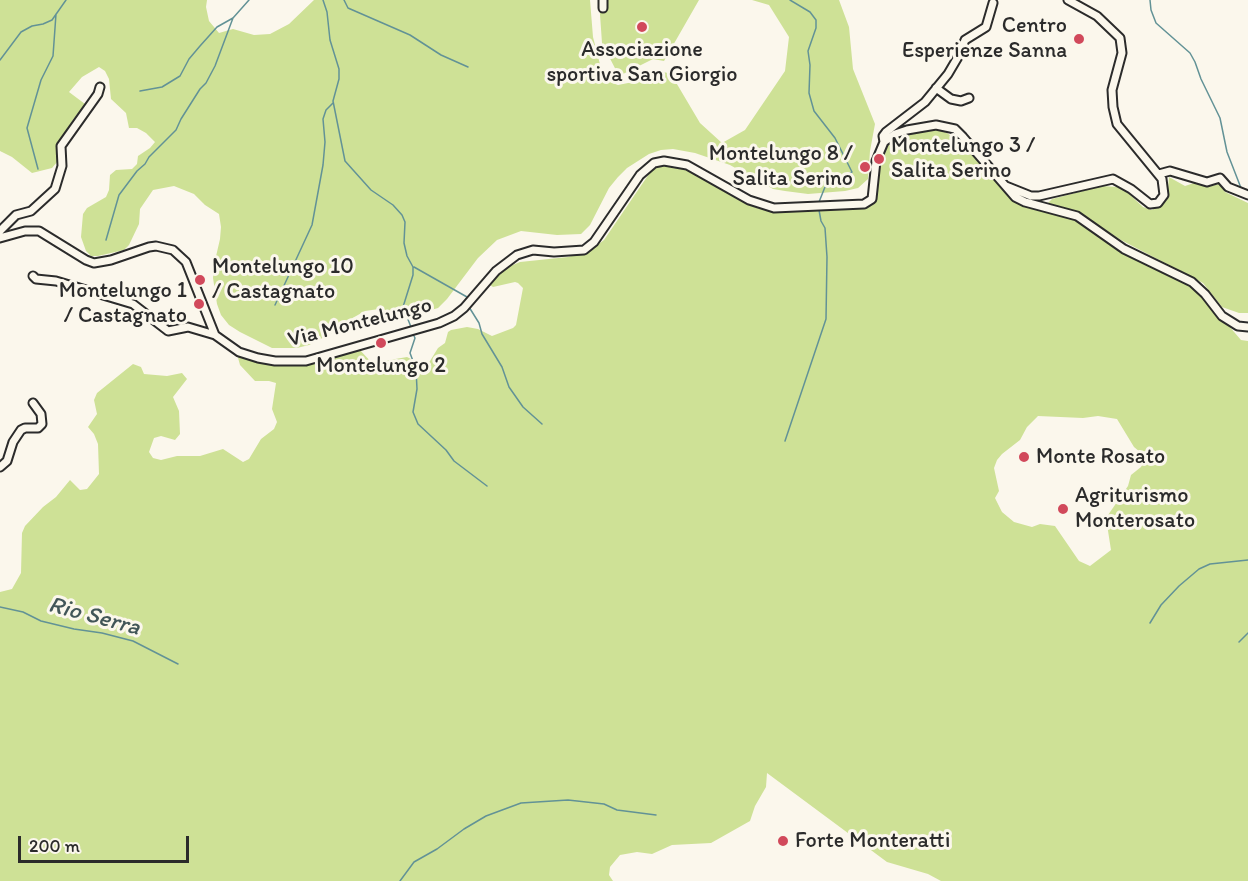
<!DOCTYPE html>
<style>
body{margin:0}
#map{position:relative;width:1248px;height:881px;overflow:hidden;background:#fbf7ec;font-family:Itim,sans-serif}
canvas{display:block}
.scale{position:absolute;left:18px;top:836px;width:171px;height:27px;box-sizing:border-box;border:3px solid #2b2b2b;border-top:0;padding-left:8px;font-size:18px;line-height:21px;white-space:nowrap;color:#2b2b2b;-webkit-text-stroke:4px #fbf7ec;paint-order:stroke}
</style>
<div id="map">
<canvas width="1248" height="881"></canvas>
<div class="scale">200 m</div>
</div>
<script>
const c = document.querySelector('canvas').getContext('2d');
c.lineJoin = 'round';
function fillPath(path, color) {
  c.fillStyle = color;
  c.fill(path, 'evenodd');
}
function shape(rows) {
  const path = new Path2D();
  for (const r of rows) {
    path.moveTo(r[0], r[1]);
    for (let i = 2; i < r.length; i += 2) path.lineTo(r[i], r[i + 1]);
  }
  return path;
}
function stroke(path, color, width, dash) {
  c.strokeStyle = color;
  c.lineWidth = width;
  c.lineCap = dash ? 'butt' : 'round';
  c.setLineDash(dash || []);
  c.stroke(path);
}
function label(font, color, halo, rows, align = 'center') {
  c.font = font + ' Itim,sans-serif';
  c.lineWidth = 6;
  c.setLineDash([]);
  c.textBaseline = 'middle';
  c.strokeStyle = halo;
  c.fillStyle = color;
  for (const [text, x, y, turn = 0] of rows) {
    c.save();
    c.translate(x, y);
    c.rotate((+turn || 0) * Math.PI / 180);
    c.textAlign = isNaN(turn) ? turn : align;
    if (halo) c.strokeText(text, 0, 0);
    c.fillText(text, 0, 0);
    c.restore();
  }
}
fillPath(shape([
 [0,0,207,0,206,7,209,21,219,33,233,29,254,35,270,34,289,24,314,0,590,0,593,37,604,80,618,85,633,82,660,71,671,74,700,123,722,143,745,130,785,71,789,37,769,5,752,0,839,0,849,27,853,69,875,124,870,151,868,179,858,188,845,191,808,194,785,191,773,189,730,165,695,153,673,149,661,150,649,154,627,168,618,177,609,188,590,225,581,234,557,235,521,231,497,240,478,258,447,299,438,308,414,315,402,315,379,309,365,311,342,324,332,333,309,345,297,348,272,348,240,332,229,325,221,315,217,304,213,278,214,265,220,239,221,227,219,214,205,205,194,194,174,186,153,190,140,209,139,224,129,245,124,250,98,256,91,256,86,251,81,237,83,214,87,208,106,197,109,190,110,175,116,170,132,169,137,164,138,156,150,148,155,142,146,133,137,128,129,128,126,113,111,99,109,79,105,71,99,67,82,77,69,92,85,104,72,121,62,138,57,150,58,161,52,168,32,173,12,157,0,151],
 [599,0,699,0,664,61,653,59,619,76,602,43],
 [936,128,947,133,966,146,1017,200,1032,208,1065,215,1191,285,1210,304,1241,340,1248,341,1248,881,941,881,928,874,887,862,767,773,766,787,755,806,750,821,711,843,672,845,652,854,637,852,620,855,610,867,609,875,613,881,0,881,0,592,12,589,21,573,22,533,25,526,43,507,56,497,70,480,80,490,87,489,99,474,98,444,94,434,88,427,97,414,94,400,97,393,133,364,141,367,144,374,167,376,182,373,187,379,173,397,179,411,180,434,175,440,161,436,154,438,149,452,153,458,161,460,177,456,200,456,223,449,243,462,249,459,261,439,274,429,277,422,272,409,276,383,269,381,255,381,240,365,237,354,247,359,270,365,302,365,359,349,372,363,407,357,411,359,416,369,419,371,430,361,438,348,445,343,448,332,451,330,467,327,478,329,492,336,513,328,516,325,523,288,518,283,515,282,493,287,490,285,491,281,508,267,520,262,568,257,592,249,604,240,651,171,662,165,681,165,699,173,757,208,778,212,869,206,877,198,879,170,889,143,896,138,913,132],
 [1038,416,1083,418,1098,416,1117,419,1134,447,1146,457,1141,467,1131,475,1128,486,1106,518,1111,550,1090,566,1079,561,1055,526,1040,524,1032,527,1014,522,1002,512,995,498,999,491,994,468,997,460,1002,454,1020,440,1027,427],
 [1169,177,1185,186,1194,183,1208,187,1219,184,1225,192,1248,203,1248,313,1239,313,1222,307,1203,283,1121,240,1077,211,1048,203,1052,199,1102,186,1117,187,1128,193,1143,207,1152,210,1167,200]
]), '#cee196');
stroke(shape([
 [323,0,327,12,330,40,339,69,339,79,333,101,345,161,371,190,393,205,402,215,405,222,404,243,407,256,413,267,413,275,403,307,411,327],
 [344,0,348,8,410,35,441,55,468,67],
 [790,0,810,12,816,20,816,28,808,51,810,65,809,93,814,111,835,138,852,172,825,187,819,202],
 [1150,0,1151,10,1156,23,1190,53,1195,62,1201,79,1220,118,1227,152,1241,188,1245,190],
 [0,60,21,32,32,26,43,24,52,20,66,0],
 [140,91,162,87,180,76,189,59,200,46,217,27,233,18,249,0],
 [38,169,27,128,41,80,53,56,56,14],
 [106,240,119,195,137,171,145,164,149,157,176,130,181,119,200,89,206,83,215,66,233,18],
 [414,267,467,297,466,300],
 [275,305,312,225,323,165,325,142,323,119,326,110,333,103],
 [469,307,479,323,482,334,502,367,509,387,523,407,542,424],
 [413,334,415,338,410,353,416,369,417,389,413,412,418,424,446,450,454,461,487,486],
 [785,441,826,319,827,257,825,228,821,221,819,210],
 [0,607,23,612,41,621,74,629,102,633,133,641,178,664],
 [1150,623,1161,605,1179,586,1199,569,1210,564,1248,560],
 [1239,642,1248,633],
 [400,881,414,862,437,849,464,829,486,816,521,803,568,800,604,804,617,810,656,815]
]), '#629296', 1.5);
const minor = shape([
 [603,0,603,8],
 [936,88,951,99,961,101,969,98],
 [884,142,883,136,886,132,925,102,948,74,958,57,965,40,986,27,993,3],
 [1159,174,1170,171,1207,182,1220,178,1228,187,1248,195],
 [1006,186,1031,196,1039,196,1113,179,1131,189,1150,204,1158,203,1164,195,1162,179,1117,124,1113,107,1112,90,1122,53,1120,38,1097,16,1068,0],
 [0,231,16,215,31,211,55,189,62,166,61,146,98,94,100,87],
 [0,238,25,231,39,231,86,260,94,263,111,260,149,247,156,246,173,250,186,262,215,335,239,352,258,358,275,361,306,361,439,323,454,316,464,308,496,271,517,255,533,250,554,252,584,250,594,242,640,175,654,163,664,161,687,165,749,200,774,208,864,204,872,199,876,161,884,142,895,134,907,130,936,125,955,129,963,137,1015,197,1025,202,1077,216,1124,249,1192,282,1205,294,1222,316,1238,326,1248,327],
 [33,276,36,279,56,281,133,304,168,331,188,327,215,335],
 [0,467,7,461,13,442,21,430,25,428,38,428,42,424,41,414,33,403]
]);
stroke(minor, '#2b2b2b', 11);
stroke(minor, '#fbf7ec', 7);
for (const [x, y, r, color] of [
 [642,27,6,"#d1495b"],
 [1079,39,6,"#d1495b"],
 [879,159,6,"#d1495b"],
 [865,167,6,"#d1495b"],
 [200,280,6,"#d1495b"],
 [199,304,6,"#d1495b"],
 [381,343,6,"#d1495b"],
 [1024,457,6,"#d1495b"],
 [1063,509,6,"#d1495b"],
 [783,841,6,"#d1495b"]
]) {
  const dot = new Path2D();
  dot.arc(x, y, r, 0, 2 * Math.PI);
  c.fillStyle = color;
  c.fill(dot);
  stroke(dot, '#fbf7ec', 2);
}
label('22px', '#2b2b2b', '#fbf7ec', [
 ["Centro",1067,26,"right"],
 ["Esperienze Sanna",1067,51,"right"],
 ["Associazione",642,50,"center"],
 ["sportiva San Giorgio",642,75,"center"],
 ["Montelungo 3 /",891,146],
 ["Salita Serino",891,171],
 ["Montelungo 8 /",853,154,"right"],
 ["Salita Serino",853,179,"right"],
 ["Montelungo 10",212,267],
 ["/ Castagnato",212,292],
 ["Montelungo 1",187,291,"right"],
 ["/ Castagnato",187,316,"right"],
 ["Montelungo 2",381,366,"center"],
 ["Monte Rosato",1036,457],
 ["Agriturismo",1075,496],
 ["Monterosato",1075,521],
 ["Forte Monteratti",795,841]
], 'left');
label('22px', '#2b2b2b', '#fbf7ec', [
 ["Via Montelungo",360,323,-14]
]);
label('italic 24px', '#425658', '#fbf7ec', [
 ["Rio Serra",94,617,15]
]);
</script>
